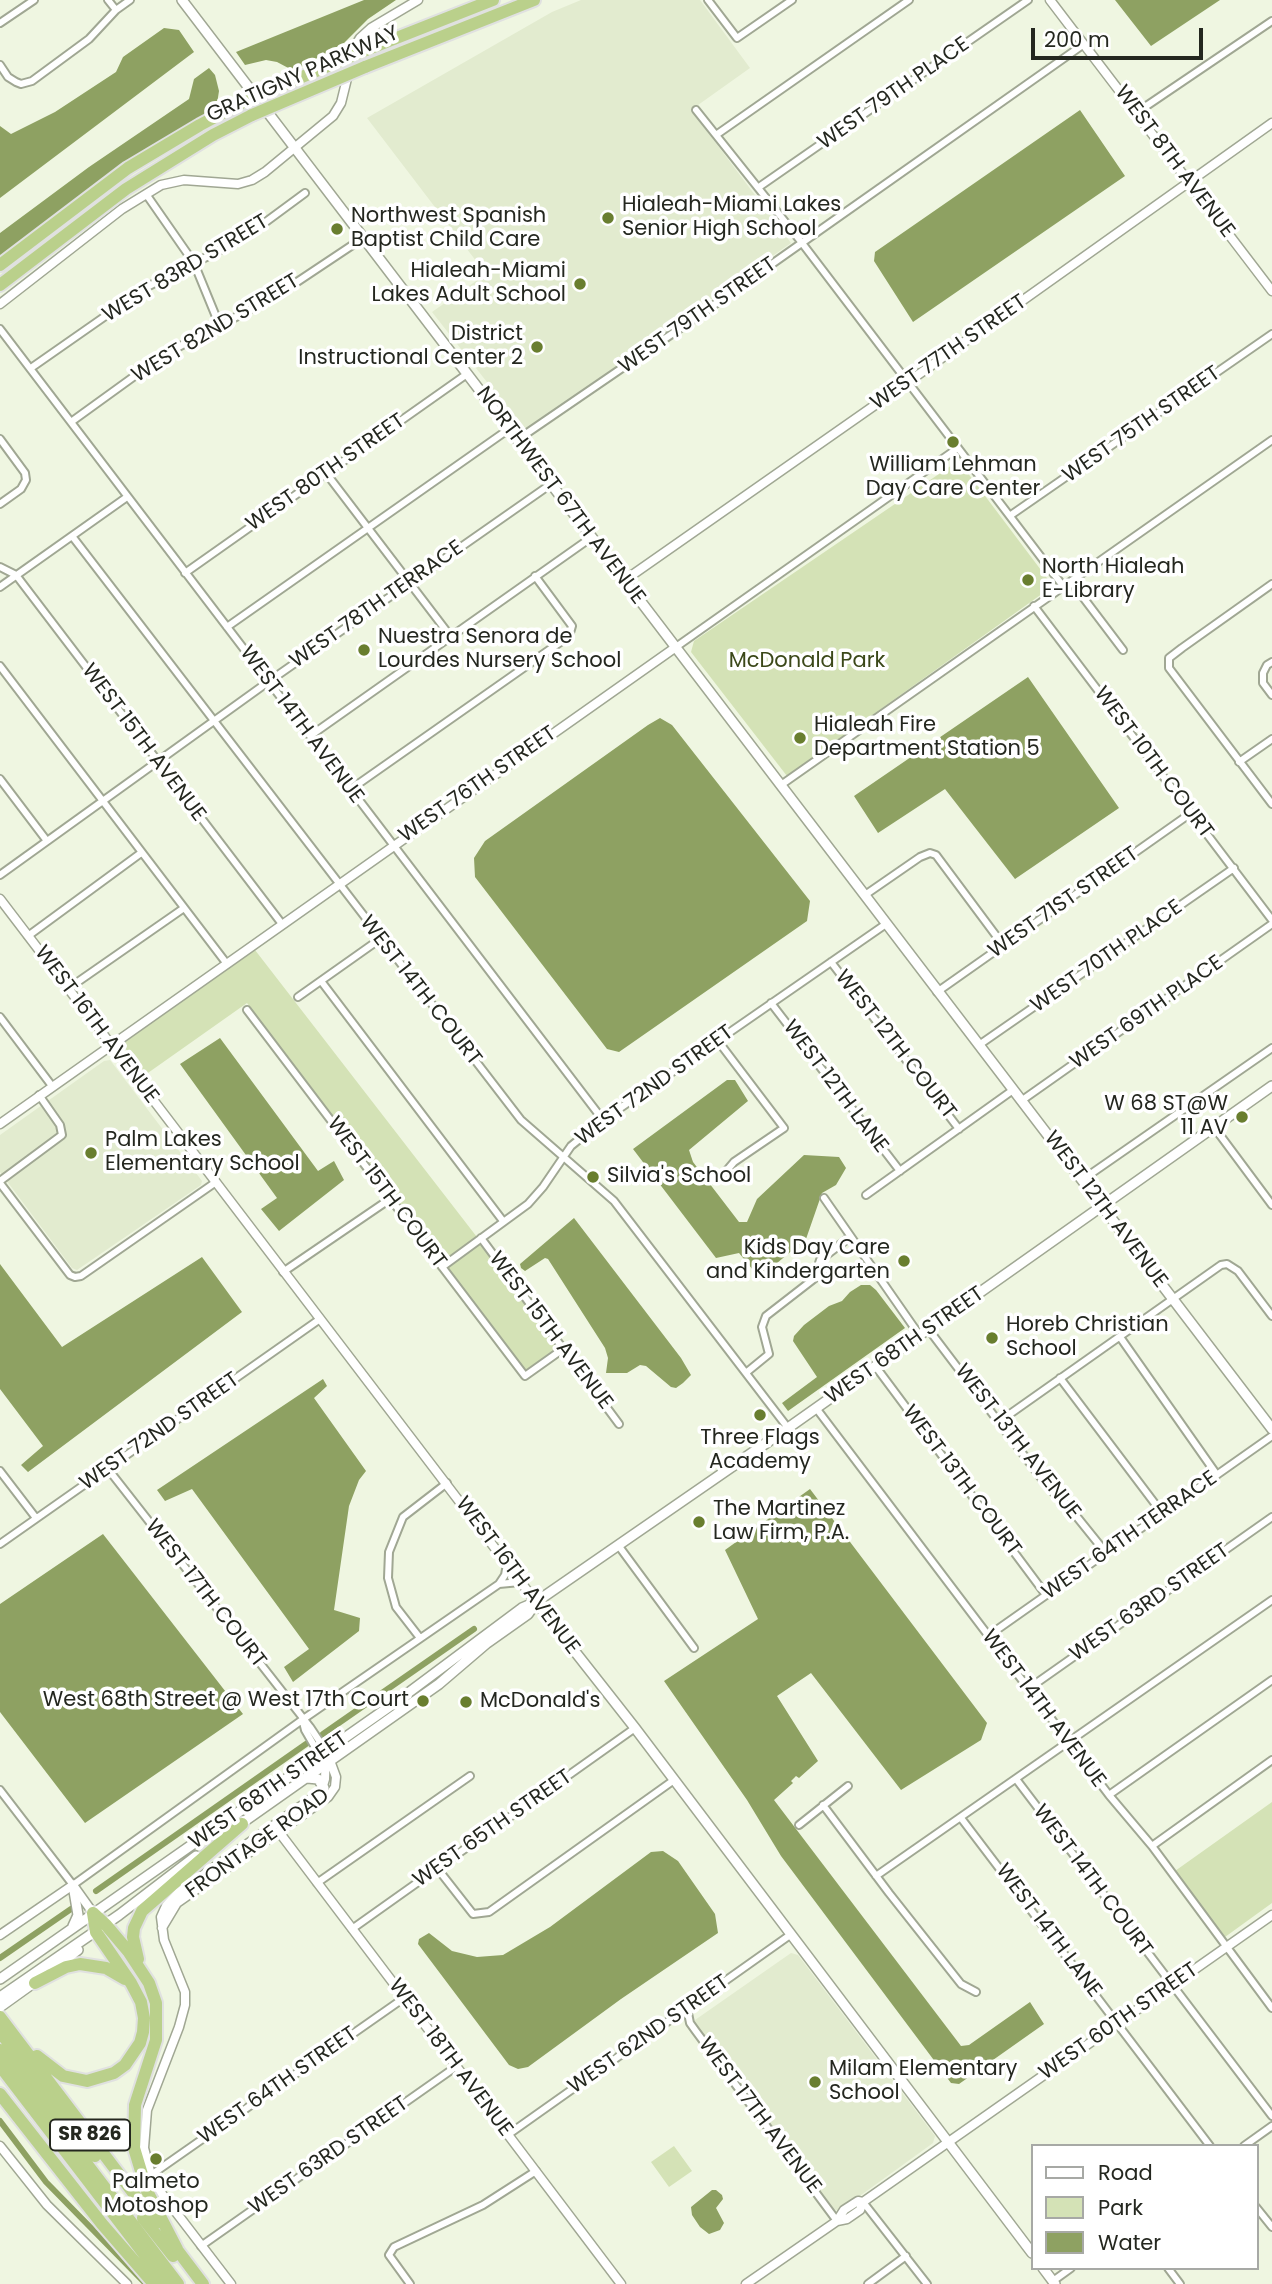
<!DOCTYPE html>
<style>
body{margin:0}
#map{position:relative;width:1272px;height:2284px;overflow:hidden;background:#eff6e1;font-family:Poppins,sans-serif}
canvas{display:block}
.legend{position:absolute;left:1031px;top:2144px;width:228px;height:126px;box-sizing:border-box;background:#fff;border:2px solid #a7a9a5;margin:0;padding:9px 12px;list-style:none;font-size:21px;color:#24271f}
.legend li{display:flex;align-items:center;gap:14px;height:35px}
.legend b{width:35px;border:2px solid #a7a9a5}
.scale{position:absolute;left:1031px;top:28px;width:172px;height:32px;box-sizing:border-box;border:4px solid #24271f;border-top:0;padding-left:9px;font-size:21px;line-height:24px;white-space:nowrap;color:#24271f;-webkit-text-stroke:5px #fff;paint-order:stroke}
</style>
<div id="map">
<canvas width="1272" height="2284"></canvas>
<ul class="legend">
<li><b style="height:9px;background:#fff"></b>Road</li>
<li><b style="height:19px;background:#d4e2b6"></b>Park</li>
<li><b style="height:19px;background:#8ea162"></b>Water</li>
</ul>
<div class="scale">200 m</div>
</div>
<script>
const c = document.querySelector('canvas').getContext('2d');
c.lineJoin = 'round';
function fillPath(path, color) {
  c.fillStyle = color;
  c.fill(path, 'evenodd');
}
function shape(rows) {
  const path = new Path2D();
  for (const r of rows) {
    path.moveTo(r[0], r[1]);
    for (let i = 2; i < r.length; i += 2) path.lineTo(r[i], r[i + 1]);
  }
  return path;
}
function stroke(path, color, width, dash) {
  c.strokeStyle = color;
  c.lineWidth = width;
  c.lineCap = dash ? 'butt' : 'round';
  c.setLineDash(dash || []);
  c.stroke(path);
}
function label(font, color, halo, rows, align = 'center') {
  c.font = font + ' Poppins,sans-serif';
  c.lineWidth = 7;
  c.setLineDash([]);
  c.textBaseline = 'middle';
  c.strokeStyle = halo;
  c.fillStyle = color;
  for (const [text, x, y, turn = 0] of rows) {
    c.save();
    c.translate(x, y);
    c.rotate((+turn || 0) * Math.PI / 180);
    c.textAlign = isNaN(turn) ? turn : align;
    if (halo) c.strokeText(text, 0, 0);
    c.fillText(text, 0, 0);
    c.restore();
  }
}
fillPath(shape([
 [581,0,700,0,750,68,691,110,791,243,527,429,523,428,432,312,486,274,367,118,552,12],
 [110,1060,202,1181,201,1185,77,1270,72,1268,0,1172,0,1135,104,1061],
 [791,1953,798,1955,935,2136,933,2143,839,2211,833,2209,694,2023,695,2020]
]), '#e2ebcf');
fillPath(shape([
 [955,463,961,464,1053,586,787,776,691,652,694,641],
 [255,950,562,1347,525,1376,247,1003,145,1075,122,1044],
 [1272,1802,1272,1903,1225,1937,1175,1871],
 [674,2146,692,2171,669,2187,651,2162]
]), '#d4e2b6');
fillPath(shape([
 [364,0,396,0,368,19,344,43,294,71,277,62,266,60,245,65,236,52],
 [1115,0,1220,0,1151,46],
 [164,28,179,30,194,52,0,198,0,126,11,134,55,112,116,72,123,57],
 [209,68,215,75,219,91,216,110,97,184,0,257,0,233,89,167,189,99,194,79],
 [1080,110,1125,176,913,322,874,261,875,252],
 [1028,677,1119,808,1015,879,945,789,878,833,854,796],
 [660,718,672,725,810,901,807,921,619,1052,607,1049,475,877,474,858,485,841,648,725],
 [220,1038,318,1171,334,1161,344,1180,279,1231,261,1209,277,1198,180,1064],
 [727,1080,735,1080,748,1101,689,1150,693,1162,739,1222,747,1222,757,1199,804,1155,839,1157,846,1168,836,1185,822,1193,806,1239,765,1273,753,1270,739,1253,716,1258,633,1149],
 [574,1218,681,1358,691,1375,683,1383,676,1388,671,1387,646,1366,640,1365,627,1373,606,1373,608,1358,605,1348,548,1259,545,1258,525,1271,521,1268,520,1264],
 [202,1257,242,1312,28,1472,21,1465,43,1446,0,1389,0,1264,62,1347],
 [861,1285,870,1285,876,1290,905,1328,788,1411,782,1403,817,1377,793,1341,794,1336,804,1325,829,1306,842,1301,850,1292],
 [323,1379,327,1386,314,1398,366,1471,359,1480,349,1506,334,1610,360,1618,359,1631,293,1682,284,1667,309,1649,192,1489,165,1501,157,1490],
 [810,1489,987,1723,981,1740,901,1790,811,1673,777,1696,818,1761,799,1778,796,1776,791,1781,793,1783,774,1800,961,2046,969,2045,1030,2002,1044,2024,959,2084,951,2083,781,1856,747,1800,664,1681,758,1619,725,1550],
 [103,1534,243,1714,85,1823,0,1712,0,1604],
 [663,1851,678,1861,715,1914,718,1933,621,1999,528,2067,518,2069,509,2065,418,1944,419,1939,429,1933,452,1951,477,1957,503,1955,550,1927,651,1852],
 [712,2190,716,2190,722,2195,723,2199,716,2208,724,2223,720,2230,709,2234,700,2227,692,2215,691,2207]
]), '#8ea162');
stroke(shape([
 [323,1734,474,1629],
 [96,1891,306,1744],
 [0,1958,71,1909],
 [0,2121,46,2182,146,2284]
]), '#8ea162', 6);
const minor = shape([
 [108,0,116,10],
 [708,0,737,38,792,0],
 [0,23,34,0],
 [0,65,8,77,16,82,21,84,32,81,89,39,116,10,130,0],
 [696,110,802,243,1063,586,1073,584,1123,650],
 [1136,113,1272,21],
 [716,135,909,0],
 [759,187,1028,0],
 [146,194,194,263,219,324],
 [0,329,603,1120],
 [31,368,147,287,244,238,305,193],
 [71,422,165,354,276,296,363,238],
 [0,439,25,473,26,480,21,489,0,504],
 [517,440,701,314,1084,44],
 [326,473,451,637],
 [1011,515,1272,334],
 [72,536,521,1120,614,1201,788,1428],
 [0,567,16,575,282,924],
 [185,573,467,374],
 [1272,584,1182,648,1169,658,1169,668,1272,804],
 [0,587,127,497],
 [1034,606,1272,920],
 [227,627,509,429],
 [676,647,958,448],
 [1272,662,1267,665,1263,673,1263,683,1272,695],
 [0,666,227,964],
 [310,736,592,537],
 [1239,762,1272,739],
 [0,779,47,841],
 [781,785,1272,440],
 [351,789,569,636,572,626,535,576],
 [0,875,268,682,551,484],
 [865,895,920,857,930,853,936,855,1003,945],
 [28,936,141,853],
 [831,962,959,1129],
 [321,981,503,1221],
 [69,988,184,908],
 [937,992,1191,813],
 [298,997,380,939],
 [771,1003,900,1171],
 [247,1010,525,1376,563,1349],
 [0,1017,52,1086],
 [718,1041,784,1128,734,1162,723,1175],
 [979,1045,1234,868],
 [1021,1101,1272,924],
 [1214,1127,1272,1205],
 [1082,1180,1272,1048],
 [0,1181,62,1135,60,1125,39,1095],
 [0,1183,70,1275,75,1277,81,1276,216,1182],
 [866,1195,1013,1090],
 [824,1198,920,1336],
 [481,1238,619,1424],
 [442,1267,528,1204,543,1187,571,1146,603,1120,886,924],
 [283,1272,390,1199],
 [929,1330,1048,1487,1073,1512,1106,1553],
 [1120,1337,1217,1475],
 [876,1367,1046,1595],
 [747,1372,769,1354,762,1327,766,1316,824,1271,819,1263,820,1260,850,1237],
 [1060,1378,1162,1513],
 [816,1408,1109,1795,1152,1846,1272,2008],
 [1000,1421,1221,1265,1227,1264,1238,1271,1272,1316],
 [108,1469,310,1727,326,1751],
 [0,1471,36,1518],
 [0,1544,320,1319],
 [618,1545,694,1648],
 [499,1584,520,1582],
 [988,1636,1272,1436],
 [420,1638,396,1607,388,1578,389,1552,403,1517,447,1483],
 [1028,1689,1272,1517],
 [303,1722,305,1730,316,1749,311,1758],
 [1016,1779,1272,2116],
 [0,1790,73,1885,302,1720,499,1584,505,1575,507,1564],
 [1109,1795,1272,1680],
 [823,1805,889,1893,961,1984,976,1992],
 [961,1818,1210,2146],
 [799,1825,848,1786],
 [1152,1846,1272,1760],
 [437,1868,473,1914,489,1912,674,1780],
 [876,1876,1272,1600],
 [317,1883,470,1776],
 [352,1929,635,1728],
 [687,2008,690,2023,695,2030,837,2221],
 [509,2134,790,1935],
 [1244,2146,1272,2126],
 [151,2175,404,1998],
 [863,2202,927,2284],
 [1256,2207,1272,2227],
 [201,2246,457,2066],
 [1168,2268,1180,2284],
 [1053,2281,1071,2268],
 [410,2284,389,2255,394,2247,483,2205,536,2171],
 [868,2284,906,2256]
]);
const tertiary = shape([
 [1050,0,1272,291],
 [0,304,122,209,161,185,184,180,238,184,252,180,265,172,333,116,341,103,355,46,360,38,371,28,418,0],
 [625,580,908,382,1272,123],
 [0,899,536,1602],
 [0,1124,676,647],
 [279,1832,621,2284],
 [162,1928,177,1903,328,1797,335,1787,336,1777,329,1758],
 [0,1935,73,1885,93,1913],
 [0,2146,47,2205,127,2284],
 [837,2221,844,2210,858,2201,863,2202],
 [231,2284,162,2194,151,2175,144,2148,147,2110,179,2027,185,2005,185,1992,164,1940,161,1917,166,1906,179,1892,321,1792,325,1779,326,1751],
 [746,2284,837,2221,847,2219,860,2210,863,2202,1272,1915]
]);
const secondary = shape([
 [182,0,1272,1429],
 [536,1602,635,1728,1032,2253],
 [307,1778,318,1779,324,1788],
 [239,1825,439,1684,487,1643,528,1614,535,1604],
 [73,1926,78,1915,73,1885],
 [53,1969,78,1950],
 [0,1979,396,1702,522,1608,536,1602,788,1428,1272,1086],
 [0,1997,119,1915,196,1856],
 [0,2007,39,1979],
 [1043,2268,1055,2284]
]);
const motorway = shape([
 [366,50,493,0],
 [365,67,534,0],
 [0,265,128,168,200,125,245,101],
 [0,285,126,189,213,135,252,115],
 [93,1913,106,1925,128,1951,149,1983,156,2003,156,2040,135,2105,134,2148,147,2191,177,2249],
 [138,1959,133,1937,134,1928,142,1911,242,1824],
 [35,1983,66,1967,80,1964,106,1968,125,1979],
 [0,2017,156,2223],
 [0,2032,95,2156],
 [0,2050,178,2284],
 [37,2056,63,2076,87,2081,114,2073,125,2065,140,2043,143,2032,144,2018,141,2002,131,1983,96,1932,93,1913],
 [0,2066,167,2284],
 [0,2094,102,2224,154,2284],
 [143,2218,173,2256],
 [172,2243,203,2284]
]);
stroke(minor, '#a0a793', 10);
stroke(tertiary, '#a0a793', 11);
stroke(secondary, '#a0a793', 12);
stroke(motorway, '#e0e1e0', 16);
stroke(minor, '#fff', 6);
stroke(tertiary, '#fff', 8);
stroke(secondary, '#fff', 9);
stroke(motorway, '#bad08b', 12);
const motorwayBridge = shape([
 [245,101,366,50],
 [252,115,365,67]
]);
stroke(motorwayBridge, '#e0e1e0', 16, []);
stroke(motorwayBridge, '#bad08b', 12);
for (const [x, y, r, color] of [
 [608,218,7,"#697e2f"],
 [337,229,7,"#697e2f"],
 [580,284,7,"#697e2f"],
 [537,347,7,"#697e2f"],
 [953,442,7,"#697e2f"],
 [1028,580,7,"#697e2f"],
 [364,650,7,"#697e2f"],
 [800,738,7,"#697e2f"],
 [1242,1117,7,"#697e2f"],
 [91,1153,7,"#697e2f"],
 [593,1177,7,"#697e2f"],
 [904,1261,7,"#697e2f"],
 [992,1338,7,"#697e2f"],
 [760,1415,7,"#697e2f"],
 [699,1522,7,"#697e2f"],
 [423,1701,7,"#697e2f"],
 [466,1702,7,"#697e2f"],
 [815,2082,7,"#697e2f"],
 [156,2159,7,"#697e2f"]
]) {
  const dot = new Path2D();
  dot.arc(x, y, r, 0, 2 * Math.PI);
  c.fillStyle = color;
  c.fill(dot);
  stroke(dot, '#fff', 2.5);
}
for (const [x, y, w] of [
 [90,2135,80]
]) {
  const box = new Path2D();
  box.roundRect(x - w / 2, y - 15.5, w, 31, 5);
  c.fillStyle = '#fff';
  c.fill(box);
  stroke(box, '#24271f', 2);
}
label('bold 19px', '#24271f', null, [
 ["SR 826",90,2135]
]);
label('21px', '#24271f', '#fff', [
 ["GRATIGNY PARKWAY",303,75,-24],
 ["WEST 79TH PLACE",894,94,-35],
 ["WEST 8TH AVENUE",1174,162,53],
 ["WEST 83RD STREET",186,269,-31],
 ["WEST 79TH STREET",698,316,-35],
 ["WEST 82ND STREET",216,329,-31],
 ["WEST 77TH STREET",949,353,-35],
 ["WEST 75TH STREET",1142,425,-35],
 ["WEST 80TH STREET",326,473,-35],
 ["NORTHWEST 67TH AVENUE",560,496,53],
 ["WEST 78TH TERRACE",377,605,-35],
 ["WEST 14TH AVENUE",301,725,53],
 ["WEST 15TH AVENUE",143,743,53],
 ["WEST 10TH COURT",1153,763,53],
 ["WEST 76TH STREET",478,785,-35],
 ["WEST 71ST STREET",1064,903,-35],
 ["WEST 70TH PLACE",1107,957,-35],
 ["WEST 14TH COURT",420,991,52],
 ["WEST 69TH PLACE",1147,1013,-35],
 ["WEST 16TH AVENUE",96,1025,53],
 ["WEST 12TH COURT",895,1045,52],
 ["WEST 72ND STREET",655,1086,-36],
 ["WEST 12TH LANE",835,1087,53],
 ["WEST 15TH COURT",386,1193,53],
 ["WEST 12TH AVENUE",1105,1210,53],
 ["WEST 15TH AVENUE",550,1331,53],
 ["WEST 68TH STREET",905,1346,-35],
 ["WEST 72ND STREET",160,1432,-35],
 ["WEST 13TH AVENUE",1017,1442,52],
 ["WEST 13TH COURT",961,1481,53],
 ["WEST 64TH TERRACE",1130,1536,-35],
 ["WEST 16TH AVENUE",517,1576,53],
 ["WEST 17TH COURT",205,1594,52],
 ["WEST 63RD STREET",1150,1603,-35],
 ["WEST 14TH AVENUE",1043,1709,53],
 ["WEST 68TH STREET",269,1791,-35],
 ["WEST 65TH STREET",493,1829,-35],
 ["FRONTAGE ROAD",258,1844,-36],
 ["WEST 14TH COURT",1092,1881,53],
 ["WEST 14TH LANE",1048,1931,53],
 ["WEST 60TH STREET",1119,2022,-35],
 ["WEST 62ND STREET",649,2035,-35],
 ["WEST 18TH AVENUE",450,2058,53],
 ["WEST 64TH STREET",278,2086,-35],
 ["WEST 17TH AVENUE",759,2116,53],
 ["WEST 63RD STREET",329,2156,-35]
]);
label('21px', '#24271f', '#fff', [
 ["Hialeah-Miami Lakes",622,206],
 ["Senior High School",622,230],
 ["Northwest Spanish",351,217],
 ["Baptist Child Care",351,241],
 ["Hialeah-Miami",566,272,"right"],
 ["Lakes Adult School",566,296,"right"],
 ["District",523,335,"right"],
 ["Instructional Center 2",523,359,"right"],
 ["William Lehman",953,466,"center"],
 ["Day Care Center",953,490,"center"],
 ["North Hialeah",1042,568],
 ["E-Library",1042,592],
 ["Nuestra Senora de",378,638],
 ["Lourdes Nursery School",378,662],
 ["Hialeah Fire",814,726],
 ["Department Station 5",814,750],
 ["W 68 ST@W",1228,1105,"right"],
 ["11 AV",1228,1129,"right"],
 ["Palm Lakes",105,1141],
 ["Elementary School",105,1165],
 ["Silvia's School",607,1177],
 ["Kids Day Care",890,1249,"right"],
 ["and Kindergarten",890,1273,"right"],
 ["Horeb Christian",1006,1326],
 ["School",1006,1350],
 ["Three Flags",760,1439,"center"],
 ["Academy",760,1463,"center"],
 ["The Martinez",713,1510],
 ["Law Firm, P.A.",713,1534],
 ["West 68th Street @ West 17th Court",409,1701,"right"],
 ["McDonald's",480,1702],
 ["Milam Elementary",829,2070],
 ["School",829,2094],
 ["Palmeto",156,2183,"center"],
 ["Motoshop",156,2207,"center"]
], 'left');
label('21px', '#3b4819', '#fff', [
 ["McDonald Park",807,662]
]);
</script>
